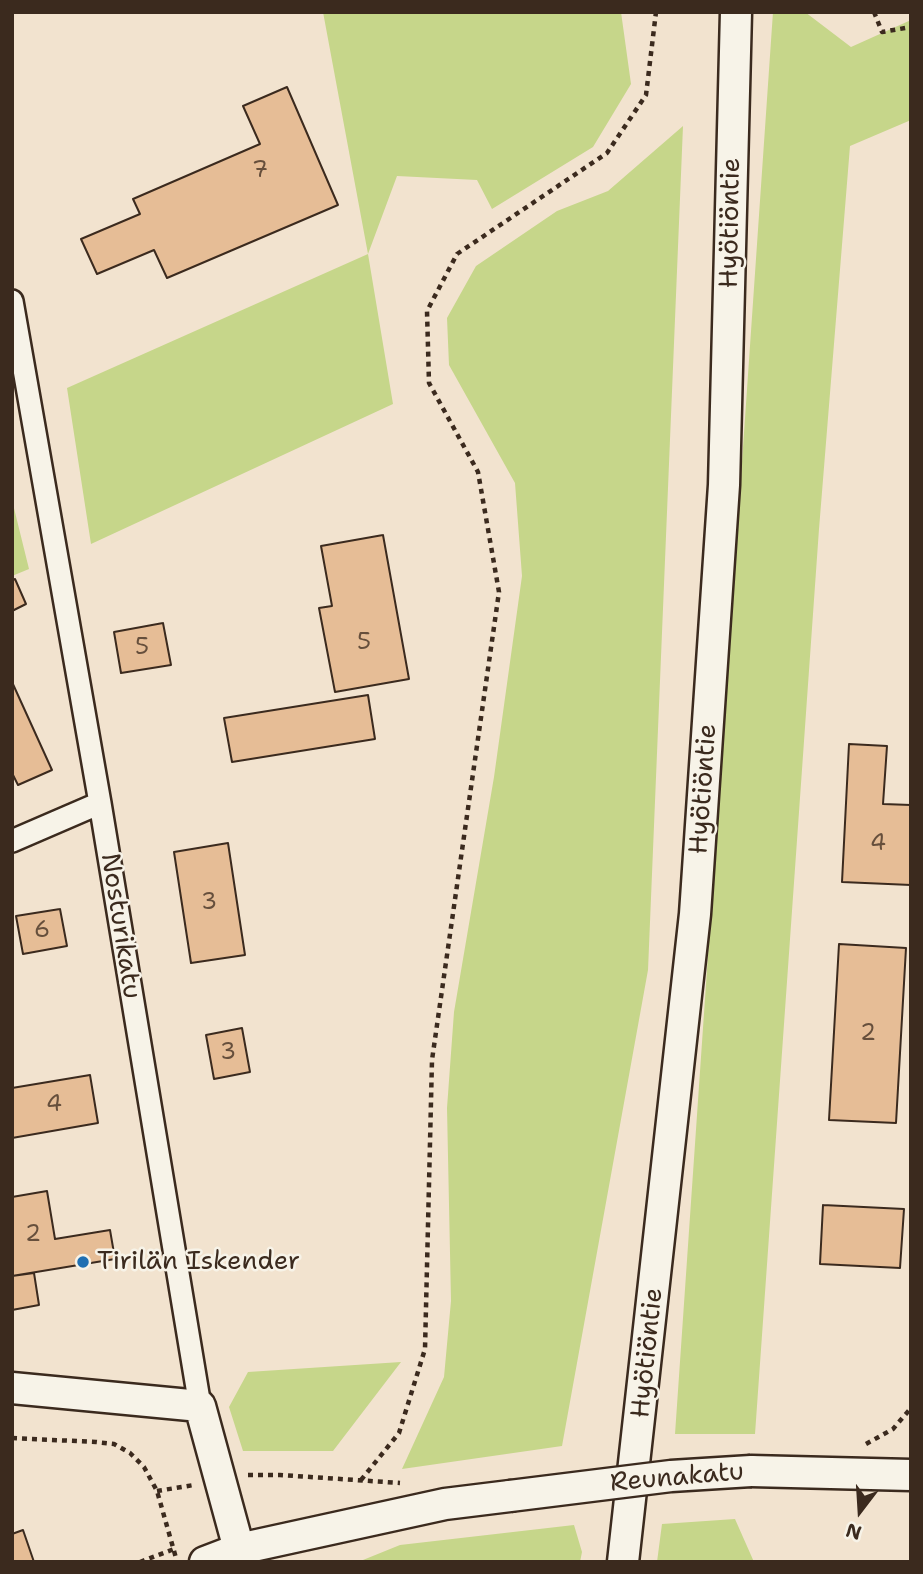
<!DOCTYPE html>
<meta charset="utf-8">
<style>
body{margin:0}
#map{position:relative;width:923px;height:1574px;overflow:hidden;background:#f2e3cf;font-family:"Shantell Sans",sans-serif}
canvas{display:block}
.frame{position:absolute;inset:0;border:14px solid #3b2a1e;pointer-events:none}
.north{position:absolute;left:825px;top:1476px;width:70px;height:70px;-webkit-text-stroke:5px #f7f3e8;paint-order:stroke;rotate:197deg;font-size:19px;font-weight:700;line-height:28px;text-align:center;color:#3b2a1e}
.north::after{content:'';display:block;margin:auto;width:24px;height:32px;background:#3b2a1e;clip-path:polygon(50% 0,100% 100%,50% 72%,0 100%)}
</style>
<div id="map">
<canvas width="923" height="1574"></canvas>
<div class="frame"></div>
<div class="north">N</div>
</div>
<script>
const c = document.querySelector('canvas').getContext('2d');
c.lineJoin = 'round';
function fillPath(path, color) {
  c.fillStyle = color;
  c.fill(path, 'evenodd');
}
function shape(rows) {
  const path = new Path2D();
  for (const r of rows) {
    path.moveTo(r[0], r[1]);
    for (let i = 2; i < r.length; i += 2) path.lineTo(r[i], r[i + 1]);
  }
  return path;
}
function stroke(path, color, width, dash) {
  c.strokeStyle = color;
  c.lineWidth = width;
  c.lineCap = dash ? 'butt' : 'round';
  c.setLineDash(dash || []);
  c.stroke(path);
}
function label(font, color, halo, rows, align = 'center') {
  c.font = font + ' "Shantell Sans",sans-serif';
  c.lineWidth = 5;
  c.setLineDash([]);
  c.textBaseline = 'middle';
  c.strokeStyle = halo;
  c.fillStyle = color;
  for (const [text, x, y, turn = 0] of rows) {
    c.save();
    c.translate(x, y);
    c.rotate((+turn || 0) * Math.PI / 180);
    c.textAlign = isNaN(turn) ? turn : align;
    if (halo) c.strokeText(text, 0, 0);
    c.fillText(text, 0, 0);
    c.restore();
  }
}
fillPath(shape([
 [323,12,621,12,631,84,593,147,492,209,477,180,397,176,368,254,393,404,91,544,67,388,368,254],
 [773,12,805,12,851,47,911,20,911,120,850,146,819,529,755,1434,675,1434],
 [683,126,648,970,562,1446,402,1469,444,1377,451,1301,447,1108,454,1012,494,777,522,576,515,483,449,365,447,318,476,266,557,211,608,191],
 [12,500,29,569,12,576],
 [401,1362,333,1451,243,1451,229,1407,248,1372],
 [735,1519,754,1562,657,1562,662,1524],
 [574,1525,582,1552,580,1562,358,1562,400,1545]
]), '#c6d68a');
const building = shape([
 [287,87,338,205,167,278,154,250,97,274,81,239,140,214,133,199,260,144,243,106,287,87],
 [383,535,409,679,335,692,319,608,332,606,321,546,383,535],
 [15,579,26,604,12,611,12,580,15,579],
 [163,623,171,665,121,673,114,632,163,623],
 [12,682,52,770,18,785,12,773,12,682],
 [368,695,375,739,232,762,224,718,368,695],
 [849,744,887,746,883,804,911,805,911,885,842,882,849,744],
 [228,843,245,955,191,963,174,852,228,843],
 [60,909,67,946,23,954,16,916,60,909],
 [839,944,906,948,896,1123,829,1120,839,944],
 [242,1028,250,1072,214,1079,206,1035,242,1028],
 [90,1075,98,1123,12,1138,12,1088,90,1075],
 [47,1191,55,1239,110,1230,115,1259,12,1276,12,1197,47,1191],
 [823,1205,904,1209,900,1268,820,1264,823,1205],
 [34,1273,39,1305,12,1310,12,1276,34,1273],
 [23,1530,34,1562,12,1562,12,1534,23,1530]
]);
fillPath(building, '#e6bd96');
stroke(building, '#3b2a1e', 2);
const street = shape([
 [12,301,100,803,200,1406],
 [12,841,100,803]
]);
const secondary = shape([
 [12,1388,200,1406,239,1549,240,1562],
 [751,1471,911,1475],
 [205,1562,239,1549,445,1504,510,1496],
 [623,1562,695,914,724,485,736,12]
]);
stroke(street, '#3b2a1e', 26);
stroke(secondary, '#3b2a1e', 35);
stroke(shape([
 [874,12,882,32,911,27],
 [12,1438,96,1442,114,1444,130,1453,144,1467,157,1491,176,1558],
 [866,1444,893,1429,911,1408],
 [248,1475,280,1475,400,1483],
 [361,1480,399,1433,425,1349,432,1060,499,592,478,472,429,383,427,311,457,254,607,153,646,95,656,12],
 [157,1491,194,1485],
 [140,1562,174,1549]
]), '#3b2a1e', 4.5, [5, 5]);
stroke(street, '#f7f3e8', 21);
stroke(secondary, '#f7f3e8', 30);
const secondaryBridge = shape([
 [510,1496,671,1476,751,1471]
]);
stroke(secondaryBridge, '#3b2a1e', 35, []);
stroke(secondaryBridge, '#f7f3e8', 30);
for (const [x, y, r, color] of [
 [83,1262,7,"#1f6fb2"]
]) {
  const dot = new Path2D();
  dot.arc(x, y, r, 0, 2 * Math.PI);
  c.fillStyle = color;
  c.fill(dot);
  stroke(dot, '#f7f3e8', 2.5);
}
label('23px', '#664f3c', null, [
 ["7",260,171],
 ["5",364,643],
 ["5",142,648],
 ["4",878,844],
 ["3",209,903],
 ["6",42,931],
 ["2",868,1034],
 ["3",228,1053],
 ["4",54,1105],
 ["2",33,1235]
]);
label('26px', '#3b2a1e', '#f7f3e8', [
 ["Hyötiöntie",731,223,-89],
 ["Hyötiöntie",704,789,-86],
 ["Nosturikatu",120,926,81],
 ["Hyötiöntie",648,1353,-84],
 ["Reunakatu",677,1478,-5]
]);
label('26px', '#3b2a1e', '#f7f3e8', [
 ["Tirilän Iskender",97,1262]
], 'left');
</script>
